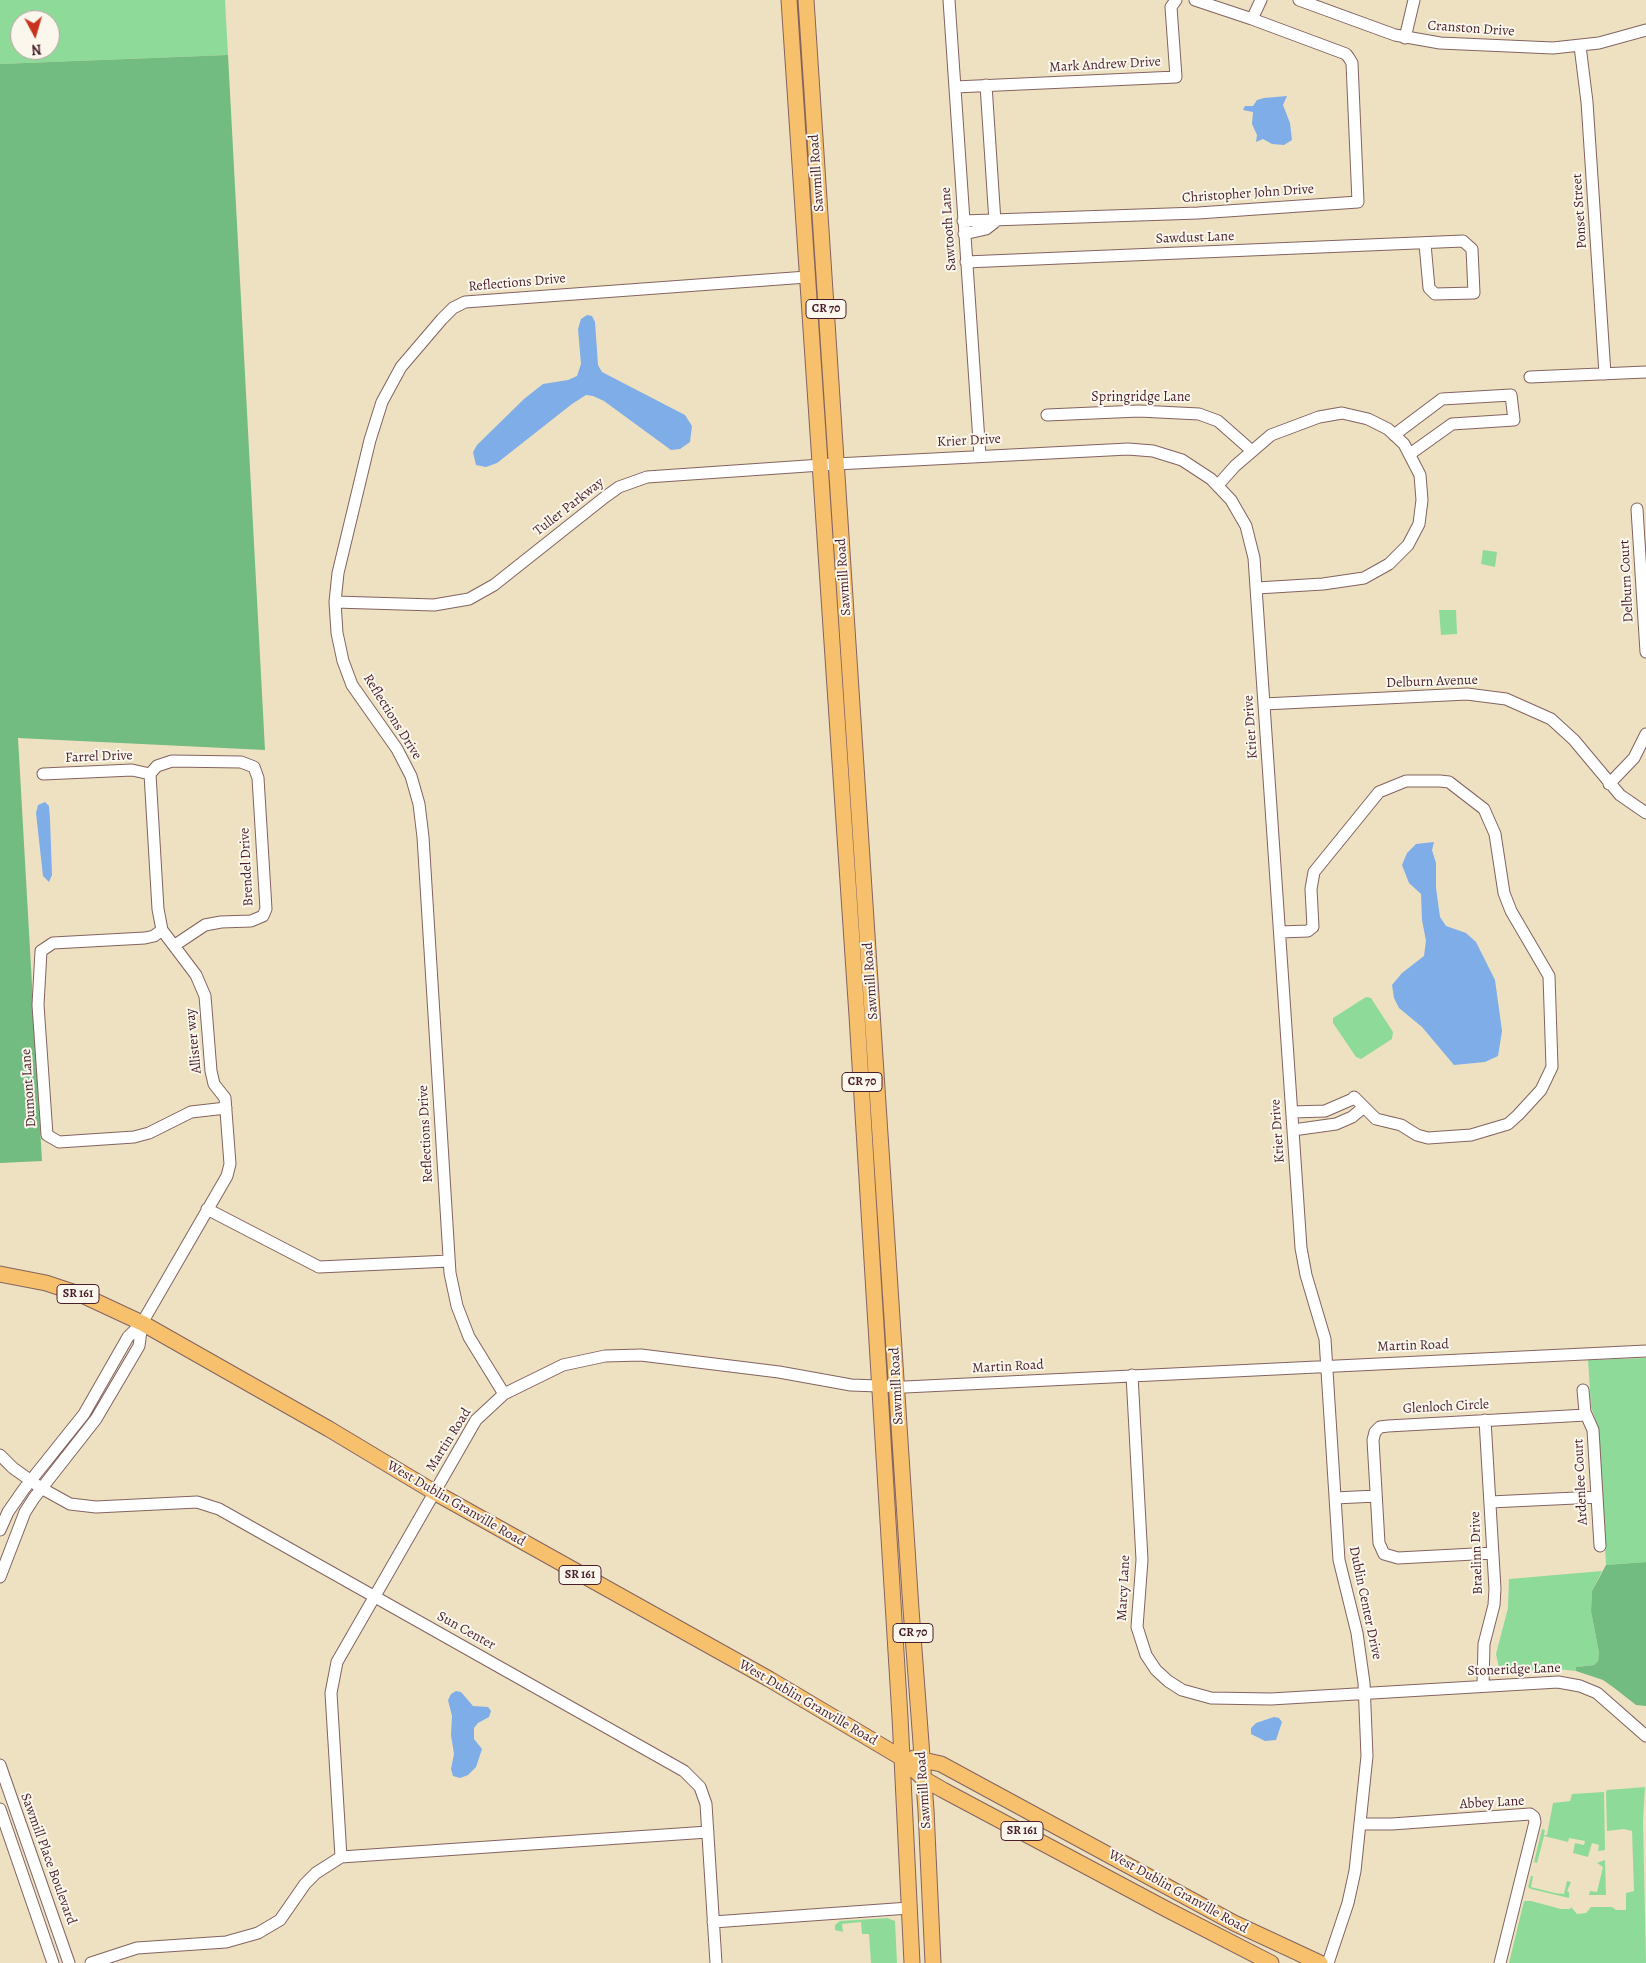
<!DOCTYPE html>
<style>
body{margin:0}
#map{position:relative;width:1646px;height:1963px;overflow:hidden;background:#eee1c1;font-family:Alegreya,serif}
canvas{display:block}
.north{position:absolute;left:10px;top:10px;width:50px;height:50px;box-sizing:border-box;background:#fbf7ec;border:1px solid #b4a19f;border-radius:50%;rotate:174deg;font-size:14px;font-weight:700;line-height:20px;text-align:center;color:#4a1f2b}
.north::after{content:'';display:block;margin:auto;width:18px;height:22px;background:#c8321e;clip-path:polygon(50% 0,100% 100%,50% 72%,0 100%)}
</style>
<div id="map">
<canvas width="1646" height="1963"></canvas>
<div class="north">N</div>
</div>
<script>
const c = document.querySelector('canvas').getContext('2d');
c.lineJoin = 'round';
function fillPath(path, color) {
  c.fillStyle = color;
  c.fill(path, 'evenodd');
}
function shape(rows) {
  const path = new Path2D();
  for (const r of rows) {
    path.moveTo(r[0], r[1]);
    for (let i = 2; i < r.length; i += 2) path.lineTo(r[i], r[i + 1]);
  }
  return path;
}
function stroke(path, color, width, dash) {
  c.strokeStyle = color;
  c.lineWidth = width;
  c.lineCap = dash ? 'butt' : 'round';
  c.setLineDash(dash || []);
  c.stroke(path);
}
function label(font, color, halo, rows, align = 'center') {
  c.font = font + ' Alegreya,serif';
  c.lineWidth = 4;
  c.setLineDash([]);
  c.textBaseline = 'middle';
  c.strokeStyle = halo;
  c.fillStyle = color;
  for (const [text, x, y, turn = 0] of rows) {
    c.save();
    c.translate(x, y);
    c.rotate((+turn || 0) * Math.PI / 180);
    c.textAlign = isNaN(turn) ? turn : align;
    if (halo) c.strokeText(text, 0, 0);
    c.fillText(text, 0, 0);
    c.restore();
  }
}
fillPath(shape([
 [0,0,225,0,228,55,0,64],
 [20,20,50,20,50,50,20,50],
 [1483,550,1497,552,1495,567,1481,564],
 [1439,610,1456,610,1457,634,1441,635],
 [1366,997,1371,998,1393,1032,1392,1039,1361,1059,1356,1057,1333,1023,1333,1018],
 [1646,1358,1646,1562,1606,1565,1599,1429,1591,1407,1588,1360],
 [1602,1571,1592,1591,1591,1611,1599,1653,1598,1661,1594,1665,1576,1667,1576,1671,1557,1669,1500,1672,1496,1654,1508,1608,1509,1579],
 [1645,1787,1643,1821,1646,1963,1509,1963,1524,1901,1531,1901,1561,1909,1570,1909,1571,1907,1577,1914,1586,1913,1591,1907,1612,1907,1616,1910,1626,1910,1626,1893,1634,1891,1632,1831,1624,1829,1607,1831,1606,1792,1607,1790],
 [1604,1792,1605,1850,1598,1851,1599,1845,1592,1843,1588,1857,1573,1853,1575,1843,1584,1845,1585,1841,1569,1838,1568,1842,1544,1836,1537,1863,1534,1862,1542,1829,1545,1830,1544,1835,1547,1835,1553,1803,1570,1801,1572,1794],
 [1605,1860,1606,1895,1589,1895,1590,1891,1597,1892,1603,1867,1597,1863],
 [1531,1876,1533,1876,1531,1887,1555,1893,1564,1894,1567,1881,1571,1882,1567,1891,1569,1892,1569,1898,1531,1889,1528,1887],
 [887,1918,895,1921,897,1963,871,1963,869,1934,862,1934,861,1922,842,1924,843,1932,835,1930,835,1925,840,1921]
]), '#8edb99');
fillPath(shape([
 [228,55,265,750,18,738,42,1161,0,1163,0,64],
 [1646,1562,1646,1706,1636,1705,1613,1687,1603,1680,1576,1671,1576,1667,1594,1665,1598,1661,1599,1653,1591,1611,1592,1591,1606,1565]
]), '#72bb81');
fillPath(shape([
 [1287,96,1283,105,1290,123,1292,140,1284,145,1272,144,1263,139,1256,142,1257,135,1252,124,1253,112,1243,110,1245,106,1253,106,1257,100,1264,98],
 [587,315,592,316,595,322,598,365,602,372,685,415,692,426,690,442,680,449,671,450,604,401,593,396,586,395,572,404,497,463,486,467,476,465,473,452,477,445,524,399,543,384,568,380,577,376,581,364,578,329,581,319],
 [45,802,49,806,50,819,52,875,49,882,43,876,36,813,38,805],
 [1434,842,1432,850,1436,863,1436,888,1440,917,1446,926,1466,933,1476,942,1495,980,1502,1031,1498,1056,1485,1062,1454,1065,1422,1027,1399,1008,1394,998,1392,985,1402,973,1424,956,1426,941,1422,920,1421,894,1409,883,1402,865,1407,853,1416,844],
 [456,1691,461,1692,473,1706,488,1707,491,1711,489,1717,478,1723,474,1728,474,1739,482,1749,476,1767,468,1775,460,1778,453,1776,451,1769,454,1754,451,1735,452,1716,448,1700,451,1694],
 [1274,1717,1279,1718,1282,1722,1276,1740,1265,1741,1251,1734,1251,1728,1256,1723]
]), '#7eade8');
const minor = shape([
 [949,0,980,456],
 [1299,0,1395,35,1440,43,1553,48,1599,43,1646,30],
 [1252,19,1261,0],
 [1405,38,1414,0],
 [1580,46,1587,102,1605,374],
 [986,85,995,222],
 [955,87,1176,77,1171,7,1176,0],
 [963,221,1198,213,1358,202,1352,63,1349,58,1346,54,1252,19,1195,0],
 [964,234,986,229,995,222],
 [966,262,1463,241,1472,249,1474,293,1435,294,1429,288,1425,244],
 [1530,377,1646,372],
 [1047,415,1139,411,1199,414,1218,421,1252,451],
 [1394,435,1442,399,1511,395,1514,420,1452,424,1410,454],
 [1218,485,1235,466,1271,435,1319,417,1342,413,1368,419,1388,429,1404,444,1420,475,1422,500,1419,524,1408,545,1389,564,1364,578,1323,584,1257,588],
 [1637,509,1646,652],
 [335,602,434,605,469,599,494,585,605,497,619,487,647,477,836,464,1128,449,1153,451,1182,460,1211,479,1231,500,1246,526,1254,558,1301,1248,1306,1275,1325,1339,1339,1560,1357,1633,1364,1683,1367,1756,1355,1871,1348,1903,1328,1963],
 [1264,704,1467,694,1506,699,1551,719,1574,740,1620,795,1646,813],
 [43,774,132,770,150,774,157,766,172,761,241,762,254,767,258,778,266,909,263,916,251,921,221,922,205,925,175,945],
 [1609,784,1634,758,1646,734],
 [162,930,154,936,145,938,53,943,41,951,38,1005,47,1135,59,1142,134,1137,149,1133,191,1112,226,1108],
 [1280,932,1308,931,1313,927,1311,889,1314,872,1379,792,1406,781,1440,781,1449,782,1484,809,1495,834,1504,893,1511,911,1549,976,1552,1067,1541,1090,1518,1115,1508,1124,1471,1135,1428,1138,1417,1135,1401,1125,1376,1119,1354,1097],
 [1292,1112,1325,1111,1355,1098],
 [1293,1130,1336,1124,1352,1117,1364,1107],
 [207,1209,319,1267,449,1261],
 [1132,1375,1142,1560,1137,1627,1146,1655,1156,1670,1168,1681,1182,1690,1211,1698,1271,1699,1558,1682,1580,1686,1597,1693,1646,1736],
 [1583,1390,1585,1412,1593,1430,1600,1546],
 [504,1394,469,1337,457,1306,450,1273,423,837,419,804,411,776,397,749,352,685,343,661,337,633,335,602,338,573,370,440,382,402,401,367,442,319,453,308,465,302,807,277],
 [0,1455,13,1468,41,1488,70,1504,96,1507,197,1502,219,1509,684,1771,700,1787,706,1804,716,1963],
 [1335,1498,1376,1496],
 [1490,1502,1597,1497],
 [0,1530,8,1512,24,1489,84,1414,128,1337,142,1323,227,1176,230,1164,225,1098,214,1084,211,1071,205,996,196,975,162,930,158,909,150,774],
 [1493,1553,1398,1558,1384,1554,1379,1543,1373,1440,1375,1432,1380,1427,1388,1426,1586,1415],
 [0,1577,25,1512,34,1498,96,1419,139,1346,142,1323],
 [1483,1685,1484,1644,1494,1605,1495,1589,1485,1420],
 [0,1765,69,1963],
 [0,1809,53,1963],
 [1361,1824,1392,1824,1530,1814,1534,1817,1535,1822,1500,1963],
 [341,1857,331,1693,337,1662,476,1420,504,1394,563,1365,605,1356,641,1355,779,1372,851,1385,905,1387,1646,1351],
 [713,1922,909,1908],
 [91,1963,137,1948,226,1942,258,1933,280,1920,305,1884,316,1873,341,1857,708,1832]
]);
const major = shape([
 [789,0,857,1016,900,1717,912,1963],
 [806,0,911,1609,926,1810,933,1963],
 [0,1274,46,1283,82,1295,142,1323,329,1429,434,1492,769,1679,902,1758,924,1779,943,1790,1168,1910,1271,1963],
 [914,1758,941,1764,1234,1923,1320,1963]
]);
stroke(minor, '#836360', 13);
stroke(major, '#836360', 17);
stroke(minor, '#fff', 11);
stroke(major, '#f7c06c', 15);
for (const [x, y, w] of [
 [826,309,40],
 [862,1082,40],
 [78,1294,42],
 [580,1575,42],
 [913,1633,40],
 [1022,1831,42]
]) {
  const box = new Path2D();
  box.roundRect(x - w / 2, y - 9.5, w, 19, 4);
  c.fillStyle = '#fbf7ec';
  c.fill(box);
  stroke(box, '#4a1f2b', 1);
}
label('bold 12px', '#4a1f2b', null, [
 ["CR 70",826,309],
 ["CR 70",862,1082],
 ["SR 161",78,1294],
 ["SR 161",580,1575],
 ["CR 70",913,1633],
 ["SR 161",1022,1831]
]);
label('14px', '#4a1f2b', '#fbf7ec', [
 ["Cranston Drive",1471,29,4],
 ["Mark Andrew Drive",1105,65,-3],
 ["Sawmill Road",817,173,-94],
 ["Christopher John Drive",1248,194,-4],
 ["Ponset Street",1580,211,-94],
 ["Sawtooth Lane",949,229,-94],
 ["Sawdust Lane",1195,238,-2],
 ["Reflections Drive",517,283,-5],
 ["Springridge Lane",1141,398],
 ["Krier Drive",969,441,-3],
 ["Tuller Parkway",569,507,-38],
 ["Sawmill Road",844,577,-94],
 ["Delburn Court",1627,581,-93],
 ["Delburn Avenue",1432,682,-2],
 ["Reflections Drive",392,717,58],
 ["Krier Drive",1251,727,-94],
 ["Farrel Drive",99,757,-2],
 ["Brendel Drive",247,867,-93],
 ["Sawmill Road",871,981,-94],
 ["Allister way",194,1041,-96],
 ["Dumont Lane",29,1088,-94],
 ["Krier Drive",1278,1131,-94],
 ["Reflections Drive",426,1134,-93],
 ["Martin Road",1413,1346,-2],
 ["Martin Road",1008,1367,-3],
 ["Sawmill Road",897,1386,-93],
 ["Glenloch Circle",1446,1407,-3],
 ["Martin Road",449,1440,-58],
 ["Ardenlee Court",1581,1482,-93],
 ["West Dublin Granville Road",456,1504,30],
 ["Braelinn Drive",1477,1553,-92],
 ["Marcy Lane",1124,1588,-87],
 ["Dublin Center Drive",1365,1603,78],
 ["Sun Center",466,1631,29],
 ["Stoneridge Lane",1514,1670,-2],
 ["West Dublin Granville Road",808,1703,30],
 ["Sawmill Road",924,1790,-94],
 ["Abbey Lane",1492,1803,-3],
 ["Sawmill Place Boulevard",48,1859,70],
 ["West Dublin Granville Road",1178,1892,29]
]);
</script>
